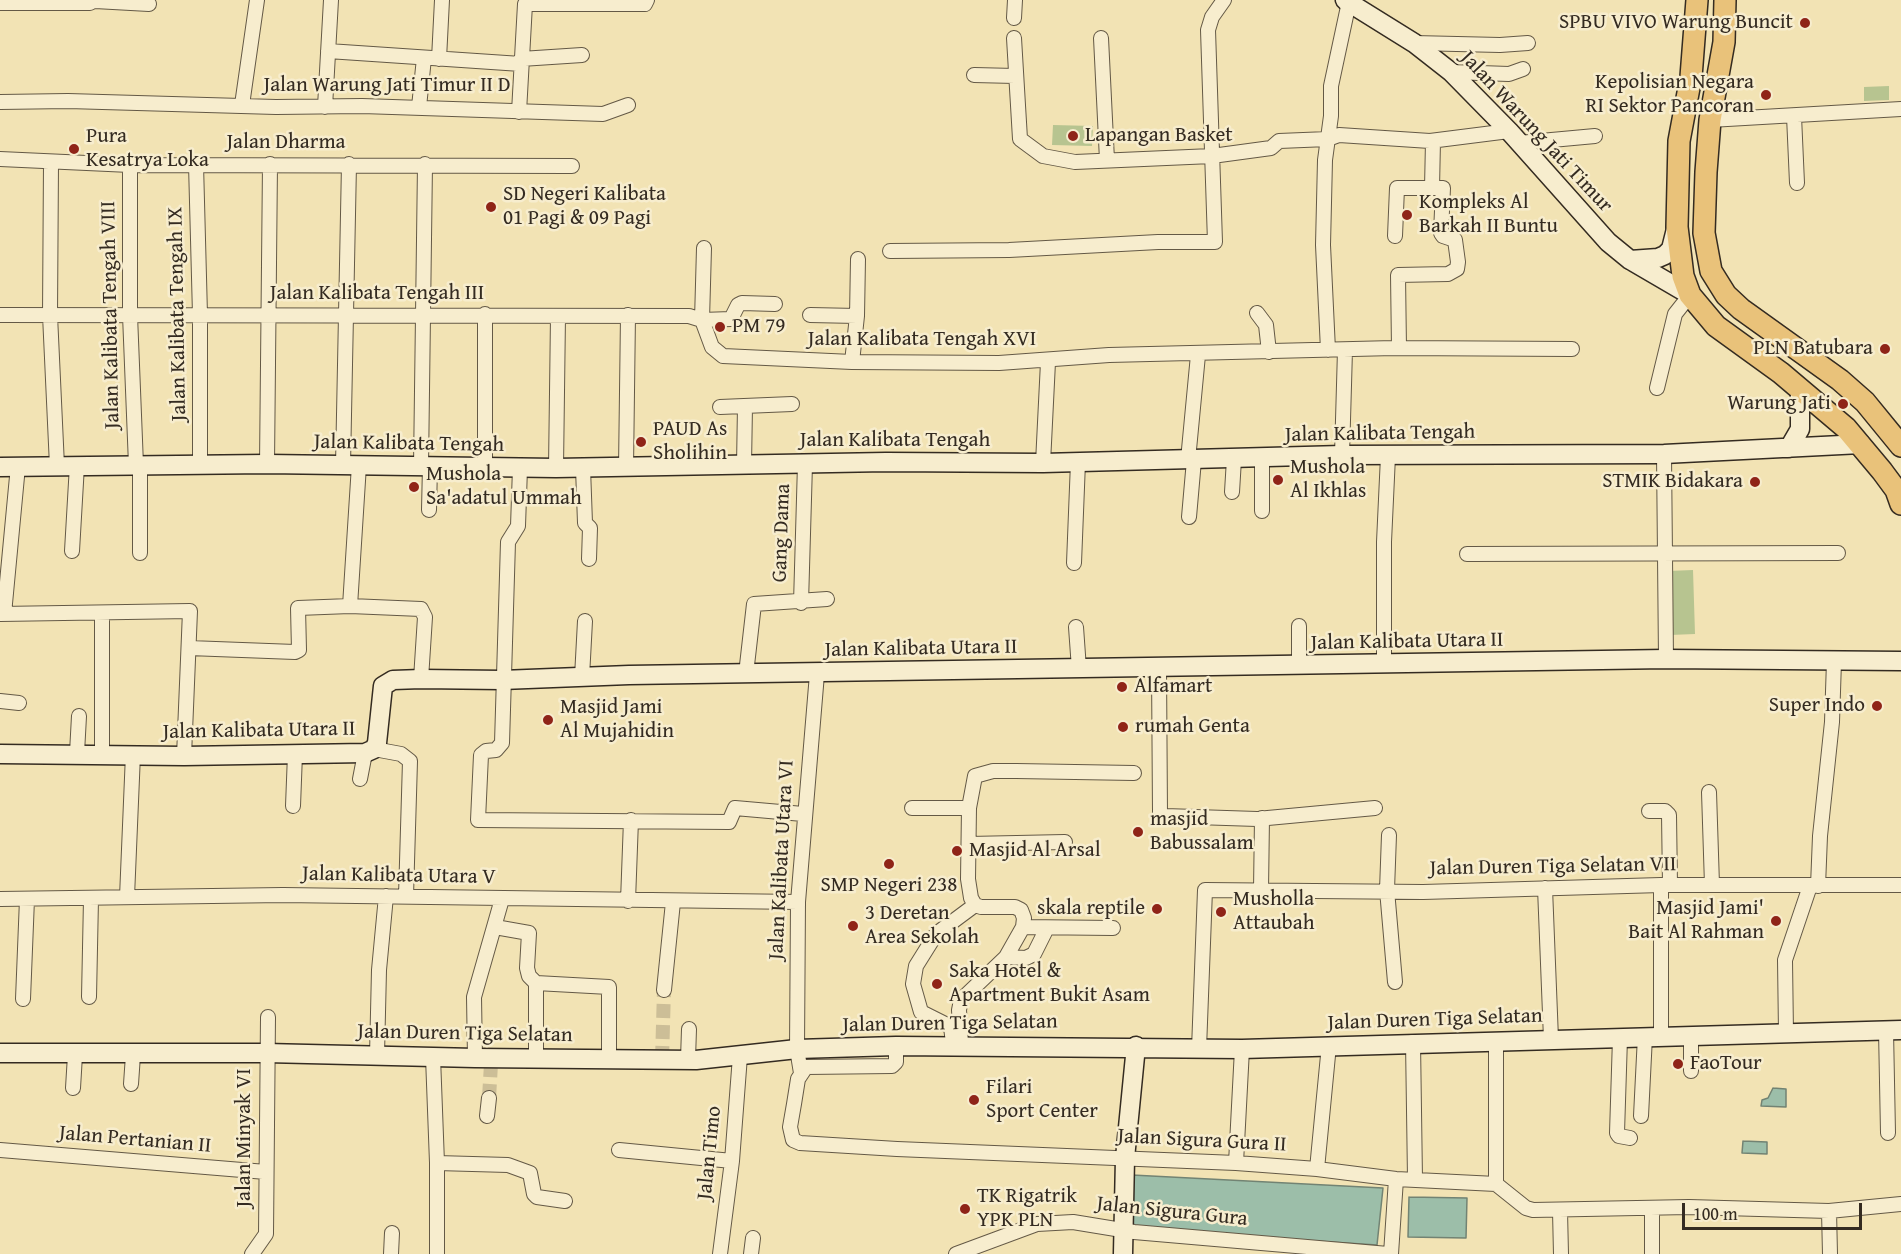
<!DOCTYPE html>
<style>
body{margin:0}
#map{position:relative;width:1901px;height:1254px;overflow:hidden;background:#f2e3b4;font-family:"Gentium Book Plus",serif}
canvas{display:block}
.scale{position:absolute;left:1682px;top:1203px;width:180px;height:27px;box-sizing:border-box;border:3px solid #342b21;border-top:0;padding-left:8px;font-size:18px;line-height:21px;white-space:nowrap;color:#342b21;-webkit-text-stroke:4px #f7edce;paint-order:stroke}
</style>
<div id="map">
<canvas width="1901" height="1254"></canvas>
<div class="scale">100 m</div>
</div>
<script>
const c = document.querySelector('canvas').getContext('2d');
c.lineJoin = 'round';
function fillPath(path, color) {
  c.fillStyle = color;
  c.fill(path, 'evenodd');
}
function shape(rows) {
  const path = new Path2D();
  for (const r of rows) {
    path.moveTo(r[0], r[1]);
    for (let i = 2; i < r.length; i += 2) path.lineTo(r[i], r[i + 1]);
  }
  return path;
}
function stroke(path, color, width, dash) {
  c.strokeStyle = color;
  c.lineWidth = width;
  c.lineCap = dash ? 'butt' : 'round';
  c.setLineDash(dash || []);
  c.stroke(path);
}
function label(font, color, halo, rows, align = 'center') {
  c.font = font + ' "Gentium Book Plus",serif';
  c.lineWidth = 5;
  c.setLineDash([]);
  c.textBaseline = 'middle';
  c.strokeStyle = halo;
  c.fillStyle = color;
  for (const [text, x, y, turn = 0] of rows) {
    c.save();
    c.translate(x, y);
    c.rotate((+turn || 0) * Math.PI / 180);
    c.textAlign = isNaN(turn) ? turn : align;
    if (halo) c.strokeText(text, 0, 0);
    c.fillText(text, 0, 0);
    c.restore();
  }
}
fillPath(shape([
 [1889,86,1889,100,1864,101,1864,87],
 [1053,125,1093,126,1092,146,1052,145],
 [1693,570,1695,634,1670,635,1668,571]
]), '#b7c490');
const water = shape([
 [1773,1088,1786,1089,1786,1107,1761,1106,1762,1100,1768,1098,1773,1088],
 [1743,1141,1767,1142,1767,1154,1742,1153,1743,1141],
 [1132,1175,1383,1188,1377,1245,1131,1229,1132,1175],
 [1409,1197,1467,1198,1466,1238,1408,1237,1409,1197]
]);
fillPath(water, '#9cbea9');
stroke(water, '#728373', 1.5);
stroke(shape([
 [662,1060,664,990],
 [489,1098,491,1064]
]), '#ccbe97', 14, [14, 7]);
const street = shape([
 [95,1,149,4],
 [0,3,90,3,95,0],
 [1014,18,1015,0],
 [1014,38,1020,139,1043,156,1075,162,1212,156,1271,148,1279,141,1328,139,1339,135,1430,141,1509,131],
 [1101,38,1107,160],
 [1414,43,1500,45,1528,43],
 [328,51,521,64],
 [439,59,442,0],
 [521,59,582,55],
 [1451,72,1509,74,1523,69],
 [974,75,1015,76],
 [0,102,68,101,276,107,362,106,603,114,628,105],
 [242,105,257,0],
 [325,107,331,0],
 [419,107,424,58],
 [519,112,525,4,645,4,647,0],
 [1794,116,1797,183],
 [1710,120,1901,109],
 [1519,143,1595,136],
 [0,159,130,165,572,166],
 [51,163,50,315,57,466],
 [196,164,200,315,200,464],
 [130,165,130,315,136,465],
 [1395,236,1397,188,1432,188],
 [704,248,702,320,731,319,738,305,742,303,775,304],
 [890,251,1009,250,1158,242,1215,242,1208,30,1212,17,1224,0],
 [1257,313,1266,325,1269,352],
 [0,315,689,316,702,320,712,347,723,356,852,362,999,363,1109,355,1394,348,1572,349],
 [810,315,857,316],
 [1399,348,1398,275,1448,274,1457,269,1458,262,1455,240,1443,236,1441,233,1443,188,1432,188,1433,141],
 [1328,350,1323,245,1325,160,1331,116,1331,86,1349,2],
 [852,362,857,316,858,259],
 [1657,388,1675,314,1690,295],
 [720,407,792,404],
 [1664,454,1666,659],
 [1342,455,1345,350],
 [1262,459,1262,511],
 [1188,460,1198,355],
 [1043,463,1048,362],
 [267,464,270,164],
 [343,465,349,164],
 [359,465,350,606,421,609,425,617,421,679],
 [744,465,745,406],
 [421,466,425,164],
 [485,468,485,314],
 [520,468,518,526,508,542,502,743,496,750,486,751,481,755,478,820,729,822,735,808,803,814],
 [556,468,558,316],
 [583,468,585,523,590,528,589,559],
 [626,468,628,315],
 [1232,492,1234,459],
 [429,510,430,466],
 [1189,517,1194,460],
 [72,551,77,465],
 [140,553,140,465],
 [1467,554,1838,553],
 [1074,563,1078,462],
 [801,603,805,464],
 [102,613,102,753],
 [0,614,190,611,184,756],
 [4,614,18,466],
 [1076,627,1079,669],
 [189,648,295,652,299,650,298,608,350,606],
 [1384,664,1384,542,1388,456],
 [1299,666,1299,626],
 [1159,668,1160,814,1165,816,1257,819,1375,808],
 [746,674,754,604,827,599],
 [582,677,585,621],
 [0,701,19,703],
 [374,749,401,754,410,761,406,896],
 [77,753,79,716],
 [360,779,365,753],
 [1709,792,1712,885],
 [293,806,295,754],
 [912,808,969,808],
 [1649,811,1665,811,1669,815,1670,885],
 [1389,835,1387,890,1395,982],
 [969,844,1065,842],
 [1661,885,1661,1035],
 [1818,886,1820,836,1832,722,1834,661],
 [1545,888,1551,1039],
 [1261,890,1262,818],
 [127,897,133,754],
 [0,899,283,895,798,902],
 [628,901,631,820],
 [495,927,529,933,527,968,529,976,536,983,609,987,609,1059],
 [1023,927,1113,928],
 [1006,957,1026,958,1034,954,1047,928],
 [536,983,536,1058],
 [664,990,673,902],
 [89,997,91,899],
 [23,999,27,899],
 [1886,1030,1888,1133],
 [1786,1033,1785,960,1810,886],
 [1620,1038,1617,1133,1619,1136,1630,1138],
 [1496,1041,1496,1184],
 [1413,1042,1415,1179],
 [953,1043,951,1027,921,1012,913,984,916,966,936,934,975,905],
 [961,1044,959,1010,961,1000,1006,957,1023,927,1024,918,1021,910,1015,907,981,907,975,905,971,898,968,879,969,808,975,776,993,771,1016,771,1134,773],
 [896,1046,896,1062,892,1066,806,1067,798,1079,794,1104,790,1127,793,1140,800,1143,897,1149,1236,1163,1317,1169,1396,1179,1496,1184,1526,1208,1533,1210,1689,1207,1829,1211,1901,1204],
 [1199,1049,1205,890,1423,892,1661,885,1901,885],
 [377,1055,379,970,386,896],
 [433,1057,437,1163,437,1254],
 [475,1058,474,997,502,899],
 [688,1059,689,1029],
 [1691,1071,1691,1036],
 [801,1073,797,1049,798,902,817,674],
 [131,1084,133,1055],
 [73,1088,75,1055],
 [487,1116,489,1098],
 [1641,1116,1645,1036],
 [0,1150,266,1172],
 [619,1150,732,1161],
 [437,1163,508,1165,530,1173,534,1194,537,1197,565,1201],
 [1236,1163,1242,1049],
 [1317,1169,1329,1045],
 [1560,1211,1561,1254],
 [1829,1211,1830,1254],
 [252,1254,266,1234,268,1017],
 [391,1254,392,1233],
 [720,1254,732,1161,740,1056],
 [751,1254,753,1238],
 [956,1254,1037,1224,1073,1222,1134,1232,1388,1254],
 [1391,1254,1396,1179],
 [1652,1254,1652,1208]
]);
const secondary = shape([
 [1345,0,1414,43,1451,72,1509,131,1608,242,1630,260,1690,295],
 [1630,260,1658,258,1665,255,1671,249,1676,229],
 [1789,448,1800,429,1800,388],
 [0,467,267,464,556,468,886,462,1043,463,1342,455,1664,454,1861,444],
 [0,754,184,756,365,753,374,749,377,743,383,686,393,680,421,679,502,680,629,675,1666,659,1901,661],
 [0,1053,266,1053,475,1058,696,1060,797,1049,896,1046,1242,1049,1901,1030],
 [1123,1254,1125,1158,1136,1046]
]);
const primary = shape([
 [1697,0,1691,77,1679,141,1677,227,1683,276,1690,295,1716,326,1781,373,1846,428,1882,471,1896,490,1901,504],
 [1725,0,1724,42,1710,120,1706,172,1704,233,1711,271,1726,295,1741,309,1840,380,1865,402,1901,446]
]);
stroke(street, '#645946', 16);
stroke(secondary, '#342b21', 21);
stroke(primary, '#342b21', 24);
stroke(street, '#f7edce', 14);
stroke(secondary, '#f7edce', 18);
stroke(primary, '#e9c27a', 21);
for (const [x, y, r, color] of [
 [1805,23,6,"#8f2418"],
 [1766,95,6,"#8f2418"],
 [1073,136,6,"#8f2418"],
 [74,149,6,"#8f2418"],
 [491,207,6,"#8f2418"],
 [1407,215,6,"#8f2418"],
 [720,327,6,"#8f2418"],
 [1885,349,6,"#8f2418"],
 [1843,404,6,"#8f2418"],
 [641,442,6,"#8f2418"],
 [1278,480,6,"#8f2418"],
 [1755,482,6,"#8f2418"],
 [414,487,6,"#8f2418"],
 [1122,687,6,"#8f2418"],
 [1877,706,6,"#8f2418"],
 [548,720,6,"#8f2418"],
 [1123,727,6,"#8f2418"],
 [1138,832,6,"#8f2418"],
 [957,851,6,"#8f2418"],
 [889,864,6,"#8f2418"],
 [1157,909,6,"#8f2418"],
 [1221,912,6,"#8f2418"],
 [1776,921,6,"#8f2418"],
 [853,926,6,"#8f2418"],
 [937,984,6,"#8f2418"],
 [1678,1064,6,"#8f2418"],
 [974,1100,6,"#8f2418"],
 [965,1209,6,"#8f2418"]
]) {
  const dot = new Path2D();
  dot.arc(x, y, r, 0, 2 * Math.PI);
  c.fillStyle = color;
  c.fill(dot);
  stroke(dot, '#f7edce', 2);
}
label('21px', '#342b21', '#f7edce', [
 ["SPBU VIVO Warung Buncit",1793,23,"right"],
 ["Kepolisian Negara",1754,83,"right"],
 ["RI Sektor Pancoran",1754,107,"right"],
 ["Lapangan Basket",1085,136],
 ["Pura",86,137],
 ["Kesatrya Loka",86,161],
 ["SD Negeri Kalibata",503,195],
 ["01 Pagi & 09 Pagi",503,219],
 ["Kompleks Al",1419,203],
 ["Barkah II Buntu",1419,227],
 ["PM 79",732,327],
 ["PLN Batubara",1873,349,"right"],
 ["Warung Jati",1831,404,"right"],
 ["PAUD As",653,430],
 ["Sholihin",653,454],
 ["Mushola",1290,468],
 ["Al Ikhlas",1290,492],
 ["Mushola",426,475],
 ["Sa'adatul Ummah",426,499],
 ["STMIK Bidakara",1743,482,"right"],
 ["Alfamart",1134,687],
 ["Super Indo",1865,706,"right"],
 ["Masjid Jami",560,708],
 ["Al Mujahidin",560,732],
 ["rumah Genta",1135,727],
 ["masjid",1150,820],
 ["Babussalam",1150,844],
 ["Masjid Al Arsal",969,851],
 ["SMP Negeri 238",889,886,"center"],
 ["Musholla",1233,900],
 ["Attaubah",1233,924],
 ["skala reptile",1145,909,"right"],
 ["Masjid Jami'",1764,909,"right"],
 ["Bait Al Rahman",1764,933,"right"],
 ["3 Deretan",865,914],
 ["Area Sekolah",865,938],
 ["Saka Hotel &",949,972],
 ["Apartment Bukit Asam",949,996],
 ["FaoTour",1690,1064],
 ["Filari",986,1088],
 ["Sport Center",986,1112],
 ["TK Rigatrik",977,1197],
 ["YPK PLN",977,1221]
], 'left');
label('21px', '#342b21', '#f7edce', [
 ["Jalan Warung Jati Timur II D",387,86],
 ["Jalan Warung Jati Timur",1536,132,47],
 ["Jalan Dharma",286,143],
 ["Jalan Kalibata Tengah III",377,294],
 ["Jalan Kalibata Tengah IX",178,314,-91],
 ["Jalan Kalibata Tengah VIII",111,315,-91],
 ["Jalan Kalibata Tengah XVI",922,340],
 ["Jalan Kalibata Tengah",1380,434,-1],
 ["Jalan Kalibata Tengah",895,441],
 ["Jalan Kalibata Tengah",409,444,1],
 ["Gang Dama",782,533,-88],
 ["Jalan Kalibata Utara II",1407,642,-1],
 ["Jalan Kalibata Utara II",921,649,-1],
 ["Jalan Kalibata Utara II",259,731,-1],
 ["Jalan Kalibata Utara VI",782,860,-87],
 ["Jalan Duren Tiga Selatan VII",1553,867,-1],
 ["Jalan Kalibata Utara V",399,876,1],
 ["Jalan Duren Tiga Selatan",1435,1020,-2],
 ["Jalan Duren Tiga Selatan",950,1024,-1],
 ["Jalan Duren Tiga Selatan",465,1034,1],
 ["Jalan Minyak VI",245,1138,-90],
 ["Jalan Pertanian II",135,1140,5],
 ["Jalan Sigura Gura II",1202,1141,3],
 ["Jalan Timo",710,1153,-84],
 ["Jalan Sigura Gura",1172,1212,6]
]);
</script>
